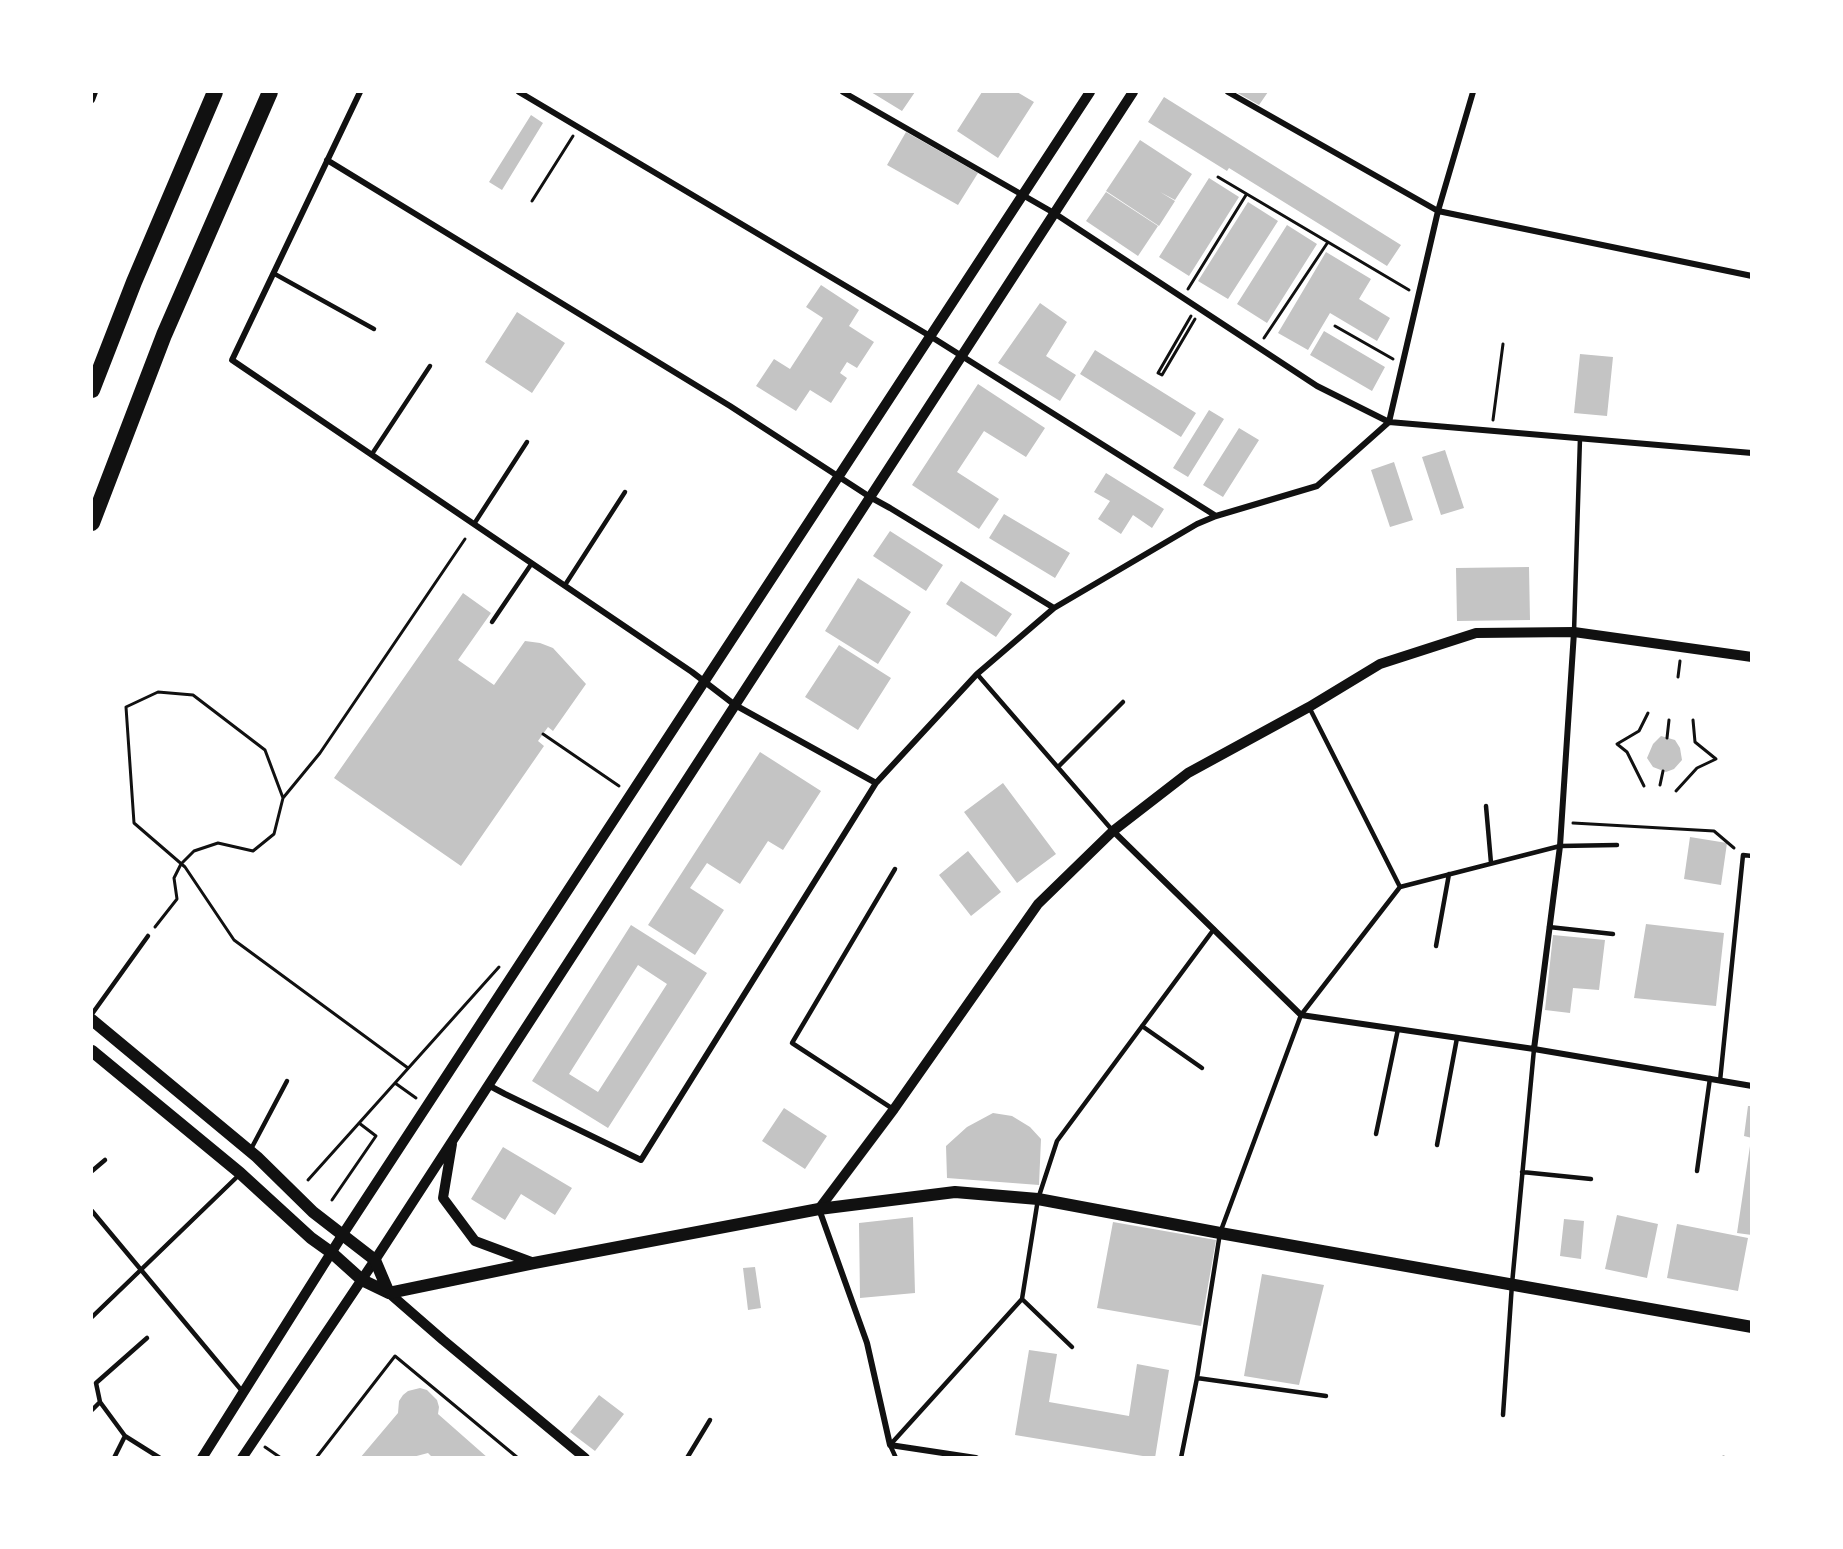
<!DOCTYPE html>
<style>
body{margin:0}
#map{position:relative;width:1843px;height:1549px;overflow:hidden;background:#fff;font-family:"Golos Text",sans-serif}
canvas{display:block}
.frame{position:absolute;inset:0;border:93px solid #fff;pointer-events:none}
</style>
<div id="map">
<canvas width="1843" height="1549"></canvas>
<div class="frame"></div>
</div>
<script>
const c = document.querySelector('canvas').getContext('2d');
c.lineJoin = 'round';
function fillPath(path, color) {
  c.fillStyle = color;
  c.fill(path, 'evenodd');
}
function shape(rows) {
  const path = new Path2D();
  for (const r of rows) {
    path.moveTo(r[0], r[1]);
    for (let i = 2; i < r.length; i += 2) path.lineTo(r[i], r[i + 1]);
  }
  return path;
}
function stroke(path, color, width, dash) {
  c.strokeStyle = color;
  c.lineWidth = width;
  c.lineCap = dash ? 'butt' : 'round';
  c.setLineDash(dash || []);
  c.stroke(path);
}
fillPath(shape([
 [871,92,915,92,902,111],
 [982,92,1017,92,1034,102,998,158,957,131],
 [1236,92,1268,92,1259,105],
 [1164,97,1401,245,1387,266,1229,168,1227,171,1148,122],
 [531,115,543,123,502,190,489,182],
 [906,132,978,173,958,205,887,165],
 [1140,140,1192,174,1175,200,1160,192,1175,201,1159,226,1106,191],
 [1209,178,1239,197,1189,276,1159,257],
 [1106,192,1158,226,1138,256,1086,221],
 [1248,202,1278,221,1228,299,1198,281],
 [1287,225,1317,244,1267,323,1237,304],
 [1326,252,1371,279,1359,299,1390,318,1377,341,1330,313,1308,350,1278,333],
 [821,285,859,310,849,326,874,342,857,368,847,362,840,373,847,378,831,403,810,390,796,411,756,386,774,359,790,369,823,318,806,307],
 [1040,303,1067,322,1046,356,1076,375,1060,401,998,363],
 [517,312,565,343,532,393,485,362],
 [1324,331,1385,367,1372,391,1310,355],
 [1095,350,1196,413,1181,437,1080,374],
 [1580,354,1613,357,1607,416,1574,413],
 [978,384,1045,428,1026,457,984,431,957,472,999,499,979,529,912,485],
 [1209,410,1224,419,1188,477,1173,468],
 [1239,428,1259,440,1223,497,1203,485],
 [1445,450,1464,508,1441,515,1422,457],
 [1394,462,1413,520,1390,527,1371,470],
 [1106,473,1164,509,1152,528,1133,515,1121,534,1098,519,1110,501,1094,492],
 [1004,514,1070,553,1055,578,989,538],
 [890,531,943,565,926,591,873,556],
 [1529,567,1530,620,1457,621,1456,568],
 [858,578,911,612,878,664,825,631],
 [961,581,1012,614,996,637,946,604],
 [463,593,491,613,458,660,494,685,525,641,540,643,553,648,586,684,553,731,548,727,538,741,544,746,461,866,334,778],
 [839,645,891,678,858,730,805,697],
 [1661,736,1675,740,1680,748,1682,760,1674,769,1666,772,1653,767,1647,758,1653,744],
 [760,752,821,791,783,850,768,841,740,884,707,863,690,888,724,910,695,955,648,925],
 [1003,783,1056,854,1017,883,964,812],
 [1690,837,1727,843,1721,885,1684,879],
 [968,851,1001,892,971,916,939,875],
 [1646,924,1724,933,1716,1006,1634,998],
 [631,925,707,973,608,1128,532,1081],
 [638,965,667,984,598,1092,569,1074],
 [1553,935,1605,940,1599,990,1573,988,1570,1013,1545,1010],
 [1748,1106,1752,1106,1752,1138,1744,1136],
 [784,1108,827,1136,805,1169,762,1141],
 [993,1113,1012,1116,1030,1127,1041,1139,1039,1185,947,1178,946,1146,967,1127],
 [1750,1146,1752,1146,1752,1235,1737,1233],
 [503,1147,572,1188,555,1215,521,1194,505,1220,471,1199],
 [1617,1215,1658,1224,1647,1278,1605,1269],
 [913,1217,915,1293,860,1298,859,1223],
 [1564,1219,1584,1221,1581,1259,1560,1256],
 [1113,1222,1216,1240,1201,1326,1097,1308],
 [1677,1224,1748,1238,1738,1291,1667,1278],
 [755,1267,761,1308,748,1310,743,1268],
 [1262,1274,1324,1285,1299,1385,1244,1376],
 [1029,1350,1057,1354,1049,1402,1129,1416,1137,1364,1169,1370,1155,1458,1015,1435],
 [420,1388,427,1390,437,1400,439,1407,438,1414,488,1458,433,1458,428,1453,409,1458,360,1458,398,1413,399,1401,403,1395,408,1391],
 [599,1395,624,1414,595,1451,570,1432]
]), '#c4c4c4');
stroke(shape([
 [1218,177,1409,290],
 [532,201,573,136],
 [1188,289,1246,195],
 [1191,316,1158,373,1162,375,1195,319],
 [1335,326,1393,359],
 [1264,338,1328,242],
 [1493,420,1503,344],
 [1678,677,1680,661],
 [543,734,619,786],
 [1667,738,1669,720],
 [1660,785,1663,771],
 [1644,786,1627,752,1617,744,1639,731,1648,713],
 [1676,791,1697,768,1716,759,1695,742,1693,720],
 [283,798,265,750,193,695,158,692,126,707,134,823,185,867,234,940,408,1068],
 [1573,823,1714,831,1734,848],
 [155,927,177,899,174,878,181,864,194,851,218,843,253,851,274,834,283,798,320,753,465,539],
 [395,1083,416,1098],
 [308,1180,499,967],
 [332,1200,376,1136,359,1123],
 [265,1447,281,1458],
 [316,1458,395,1356,518,1458]
]), '#111', 3);
stroke(shape([
 [273,273,374,329],
 [372,454,430,366],
 [474,524,527,442],
 [565,585,625,492],
 [492,622,532,563],
 [1574,632,1580,438],
 [977,674,1113,831],
 [1309,707,1400,887],
 [1058,767,1123,702],
 [1486,806,1491,863],
 [1400,887,1560,846,1617,845],
 [1549,927,1613,934],
 [1436,946,1449,874],
 [92,1014,148,936],
 [1142,1026,1202,1068],
 [1720,1081,1743,855,1752,856],
 [893,1109,792,1043,895,869],
 [1376,1134,1398,1029],
 [1437,1145,1457,1038],
 [251,1149,287,1081],
 [92,1171,105,1160],
 [1697,1171,1710,1078],
 [1522,1172,1591,1179],
 [92,1211,242,1391],
 [1022,1299,1072,1347],
 [92,1317,239,1175],
 [147,1338,96,1383,100,1402,125,1436,160,1458],
 [1197,1378,1326,1396],
 [92,1410,100,1402],
 [1503,1415,1512,1284,1534,1049],
 [114,1458,125,1436],
 [687,1458,710,1420],
 [896,1458,890,1445,1022,1299,1038,1199,1057,1141,1214,929],
 [1181,1458,1197,1378,1220,1233,1301,1015,1400,887],
 [1723,1458,1724,1458]
]), '#111', 4.5);
stroke(shape([
 [360,92,232,360,692,672,735,705,876,783],
 [519,92,930,336,1216,516],
 [843,92,1054,213,1317,386,1389,422,1752,453],
 [1228,92,1438,211,1752,276],
 [92,100,95,92],
 [327,160,730,406,870,497,890,508,1054,608],
 [1113,831,1301,1015,1534,1049,1752,1086],
 [1534,1049,1560,846,1574,632],
 [488,1085,505,1094,641,1160,876,783,977,674,1054,608,1197,524,1216,516,1317,486,1389,422,1438,211,1473,92],
 [819,1209,867,1343,890,1445,976,1458]
]), '#111', 6);
stroke(shape([
 [452,1144,443,1198,475,1241,534,1263],
 [819,1209,894,1109,1038,904,1113,831,1188,773,1309,707,1380,664,1476,633,1574,632,1752,657],
 [389,1293,443,1340,585,1458],
 [202,1458,343,1234,1090,92],
 [242,1458,375,1260,1133,92]
]), '#111', 10);
stroke(shape([
 [92,1020,257,1157,313,1212,375,1260,389,1293],
 [92,1051,240,1173,311,1238,332,1253,362,1280,389,1293],
 [389,1293,534,1263,819,1209,955,1192,1038,1199,1220,1233,1752,1327]
]), '#111', 12);
stroke(shape([
 [92,390,134,282,215,92],
 [92,523,164,335,270,92]
]), '#111', 16);
</script>
